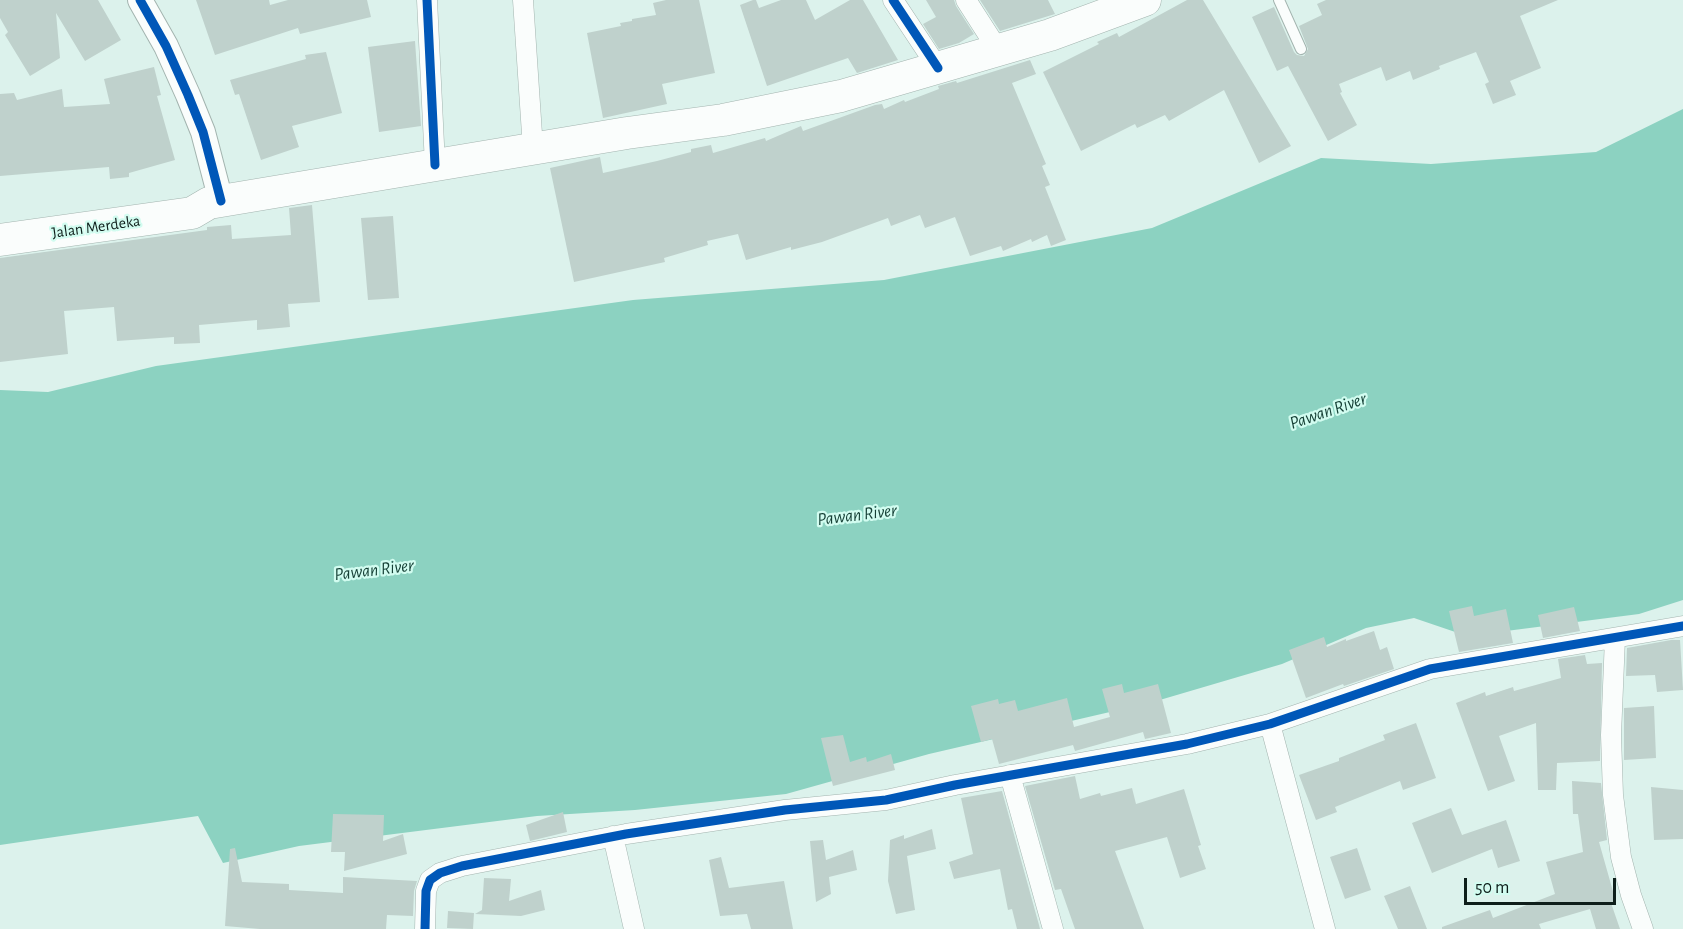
<!DOCTYPE html>
<style>
body{margin:0}
#map{position:relative;width:1683px;height:929px;overflow:hidden;background:#dcf2ec;font-family:"Alegreya Sans",sans-serif}
canvas{display:block}
.scale{position:absolute;left:1464px;top:878px;width:152px;height:27px;box-sizing:border-box;border:3px solid #0e1e1a;border-top:0;padding-left:8px;font-size:18px;line-height:21px;white-space:nowrap;color:#0e1e1a;-webkit-text-stroke:4px #d2fcf0;paint-order:stroke}
</style>
<div id="map">
<canvas width="1683" height="929"></canvas>
<div class="scale">50 m</div>
</div>
<script>
const c = document.querySelector('canvas').getContext('2d');
c.lineJoin = 'round';
function fillPath(path, color) {
  c.fillStyle = color;
  c.fill(path, 'evenodd');
}
function shape(rows) {
  const path = new Path2D();
  for (const r of rows) {
    path.moveTo(r[0], r[1]);
    for (let i = 2; i < r.length; i += 2) path.lineTo(r[i], r[i + 1]);
  }
  return path;
}
function stroke(path, color, width, dash) {
  c.strokeStyle = color;
  c.lineWidth = width;
  c.lineCap = dash ? 'butt' : 'round';
  c.setLineDash(dash || []);
  c.stroke(path);
}
function label(font, color, halo, rows, align = 'center') {
  c.font = font + ' "Alegreya Sans",sans-serif';
  c.lineWidth = 4.5;
  c.setLineDash([]);
  c.textBaseline = 'middle';
  c.strokeStyle = halo;
  c.fillStyle = color;
  for (const [text, x, y, turn = 0] of rows) {
    c.save();
    c.translate(x, y);
    c.rotate((+turn || 0) * Math.PI / 180);
    c.textAlign = isNaN(turn) ? turn : align;
    if (halo) c.strokeText(text, 0, 0);
    c.fillText(text, 0, 0);
    c.restore();
  }
}
fillPath(shape([
 [1683,109,1683,600,1639,614,1467,636,1414,618,1366,628,1282,664,1153,702,929,754,786,794,635,810,537,816,299,846,223,863,198,816,0,845,0,390,48,392,156,366,633,300,884,280,1152,228,1321,158,1431,164,1596,152]
]), '#8cd2c1');
fillPath(shape([
 [0,0,98,0,121,40,85,61,56,13,60,58,30,76,5,35,8,32,0,18],
 [196,0,269,0,270,5,288,0,367,0,371,17,300,34,298,28,215,55],
 [666,0,699,0,715,73,662,84,667,104,603,118,587,33,621,26,620,23,632,21,632,19,656,15,653,3],
 [753,0,756,0,759,8,781,0,806,0,815,20,850,0,863,0,898,60,857,73,848,58,767,86,740,5],
 [926,0,954,0,956,6,974,34,959,43,939,49,923,24,936,17],
 [980,0,1048,0,1055,14,1000,31],
 [1187,0,1203,0,1291,146,1259,163,1224,90,1169,121,1165,115,1137,128,1135,124,1081,151,1043,72,1099,44,1097,42,1117,33,1119,37],
 [1326,0,1558,0,1520,16,1541,68,1510,81,1516,95,1493,104,1485,84,1489,82,1476,52,1439,66,1440,69,1413,80,1410,71,1386,81,1381,67,1339,84,1342,92,1340,93,1357,125,1328,141,1288,66,1277,71,1252,17,1274,7,1294,52,1297,55,1304,56,1308,49,1299,26,1322,15,1317,4],
 [415,41,421,126,379,132,368,47],
 [326,52,342,113,292,126,299,147,261,160,239,94,235,95,230,80,306,59,305,55],
 [1030,60,1036,74,1012,83,1046,164,1042,166,1050,185,1045,187,1066,240,1051,246,1047,235,1032,242,1031,239,1003,251,1001,246,970,256,955,217,925,228,920,215,891,226,888,218,822,242,791,250,791,247,746,260,738,234,707,241,708,245,664,258,665,262,574,282,550,168,600,157,603,173,657,161,691,152,691,149,711,145,713,153,765,138,766,141,801,126,803,131,875,105,882,104,884,109,904,100,905,102,939,89,938,86,956,81,957,83],
 [154,67,161,95,157,96,175,160,129,173,129,177,110,179,109,167,0,176,0,94,14,93,17,100,62,89,64,107,110,104,104,79],
 [312,205,320,302,288,304,290,327,257,330,257,320,199,325,200,343,174,344,174,337,117,341,114,307,64,311,68,354,0,362,0,258,207,230,207,227,231,225,232,239,291,235,289,208],
 [393,216,399,298,368,300,361,218],
 [1472,606,1474,616,1506,609,1513,643,1459,652,1449,611],
 [1574,607,1580,631,1543,638,1538,615],
 [1374,631,1380,650,1387,647,1394,669,1344,686,1343,684,1306,698,1289,650,1324,637,1327,647,1346,639,1346,641],
 [1671,640,1680,640,1683,690,1657,692,1655,675,1626,676,1627,648],
 [1585,655,1587,664,1602,663,1600,761,1557,763,1556,790,1538,790,1536,723,1499,736,1515,781,1488,791,1456,703,1485,692,1486,696,1513,687,1514,691,1561,678,1558,659],
 [1122,684,1124,693,1158,684,1171,733,1145,739,1143,732,1075,751,1073,745,999,764,992,739,981,742,971,706,998,699,999,704,1015,700,1018,711,1067,698,1074,727,1110,717,1102,689],
 [1654,706,1656,758,1624,760,1624,708],
 [1416,723,1436,778,1403,790,1400,781,1335,807,1337,812,1316,820,1299,775,1339,761,1339,758,1385,740,1383,735],
 [843,735,850,762,866,757,867,762,891,754,895,770,833,786,821,738],
 [1075,776,1080,799,1100,793,1101,796,1132,788,1136,804,1184,789,1201,845,1198,846,1206,869,1180,878,1167,837,1115,851,1144,929,1075,929,1061,889,1055,890,1025,786],
 [1572,781,1601,783,1607,840,1599,842,1616,902,1611,903,1620,929,1596,929,1590,909,1539,924,1541,929,1442,929,1442,927,1490,910,1493,918,1555,894,1546,862,1583,852,1578,814,1573,814],
 [1651,787,1683,790,1683,839,1654,840],
 [1002,791,1039,925,1040,929,1017,929,1012,909,1008,910,1000,869,954,879,949,862,973,854,961,798],
 [1451,808,1462,835,1506,820,1520,861,1498,868,1492,849,1432,873,1412,823],
 [563,812,567,832,530,841,526,825],
 [333,814,384,815,383,841,403,834,407,854,344,871,345,852,331,852],
 [932,829,936,849,907,856,915,910,896,914,888,881,890,840,904,835,904,839],
 [823,840,826,860,853,850,857,870,829,877,831,894,816,902,810,841],
 [235,848,242,882,289,884,289,890,343,893,343,877,417,881,414,891,413,916,387,915,386,929,260,929,225,926,230,849],
 [1357,848,1371,890,1345,899,1330,857],
 [721,857,729,888,784,881,793,929,751,929,747,914,720,916,709,860],
 [484,878,511,879,509,901,541,890,545,910,521,916,475,914,482,910],
 [1410,886,1427,929,1398,929,1384,896],
 [448,911,474,913,473,929,447,928]
]), '#bfd1cc');
const service = shape([
 [1279,0,1301,49]
]);
const minor = shape([
 [427,0,435,165],
 [523,0,533,149],
 [893,0,938,68],
 [966,0,998,50],
 [1615,638,1611,735,1613,795,1621,857,1631,895,1643,929],
 [1270,724,1325,929],
 [1010,775,1053,929],
 [613,836,634,929],
 [425,929,426,891,430,880,440,873,462,866,626,834,785,810,886,800,955,785,1187,744,1270,724,1430,669,1683,626]
]);
const tertiary = shape([
 [140,0,166,46,188,95,203,132,221,201]
]);
const primary = shape([
 [0,240,192,213,209,203,627,133,723,120,841,96,1050,35,1145,0]
]);
stroke(service, '#a3b4af', 12);
stroke(minor, '#a3b4af', 21);
stroke(tertiary, '#a3b4af', 26);
stroke(primary, '#a3b4af', 33);
stroke(service, '#fafdfc', 10);
stroke(minor, '#fafdfc', 20);
stroke(tertiary, '#fafdfc', 24);
stroke(primary, '#fafdfc', 32);
stroke(shape([
 [140,0,166,46,188,95,203,132,221,201],
 [427,0,435,165],
 [893,0,938,68],
 [425,929,426,891,430,880,440,873,462,866,626,834,785,810,886,800,955,785,1187,744,1270,724,1430,669,1683,626]
]), '#0057b8', 9);
label('16px', '#0e1e1a', '#d2fcf0', [
 ["Jalan Merdeka",96,227,-8]
]);
label('italic 18px', '#153f35', '#d2fcf0', [
 ["Pawan River",1328,411,-19],
 ["Pawan River",857,515,-7],
 ["Pawan River",374,570,-7]
]);
</script>
